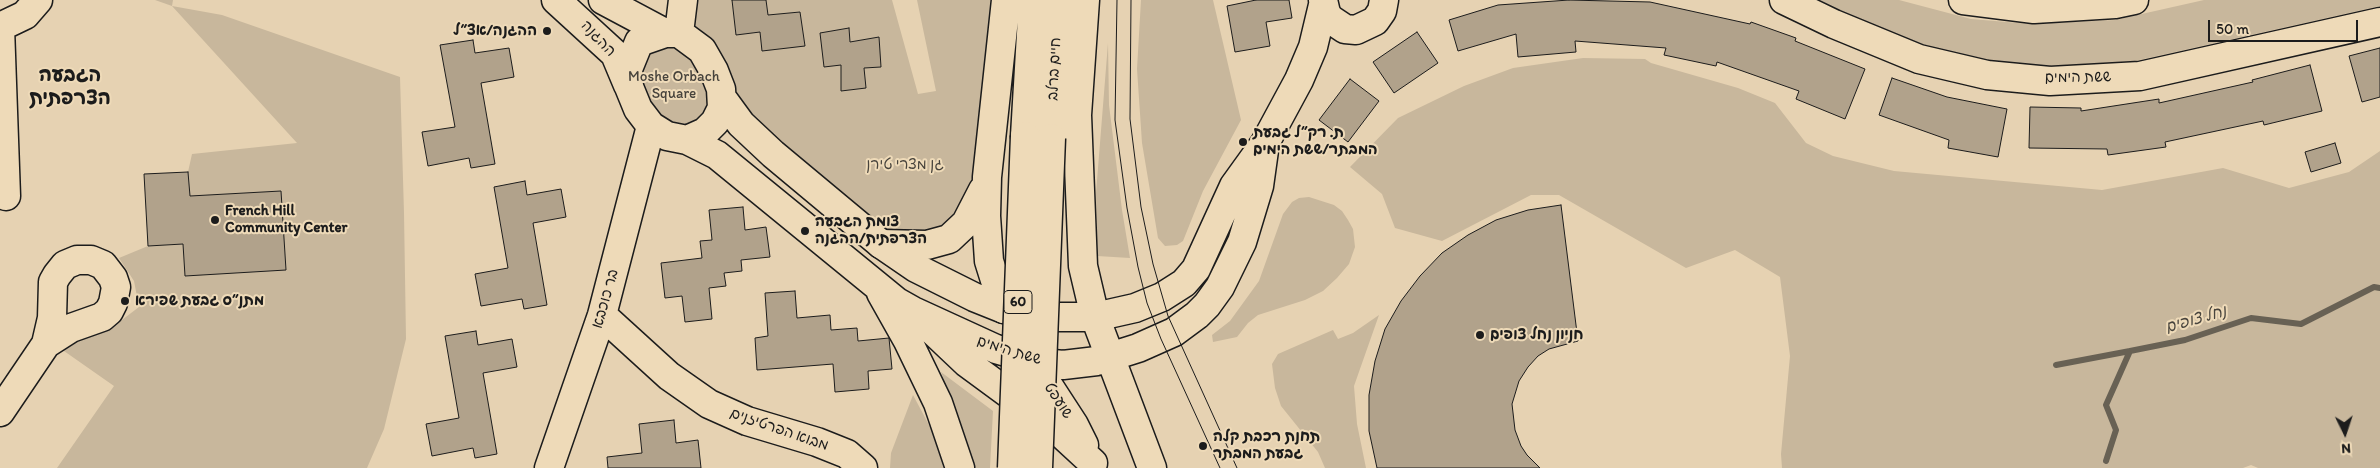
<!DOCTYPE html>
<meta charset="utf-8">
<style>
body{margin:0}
#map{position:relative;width:2380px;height:468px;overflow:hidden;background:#e6d2b2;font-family:Itim,sans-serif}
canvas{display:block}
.north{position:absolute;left:2320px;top:408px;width:50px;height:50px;-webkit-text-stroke:4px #eedab8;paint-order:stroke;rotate:176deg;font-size:14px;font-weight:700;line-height:20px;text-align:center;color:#1c1c1c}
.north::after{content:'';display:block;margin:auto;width:18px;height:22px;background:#1c1c1c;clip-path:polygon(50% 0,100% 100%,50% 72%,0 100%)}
.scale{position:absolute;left:2208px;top:20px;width:150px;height:22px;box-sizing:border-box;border:2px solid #1c1c1c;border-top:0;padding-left:6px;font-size:15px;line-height:18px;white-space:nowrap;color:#1c1c1c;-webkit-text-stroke:4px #eedab8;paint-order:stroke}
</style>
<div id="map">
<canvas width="2380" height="468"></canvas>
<div class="north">N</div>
<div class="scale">50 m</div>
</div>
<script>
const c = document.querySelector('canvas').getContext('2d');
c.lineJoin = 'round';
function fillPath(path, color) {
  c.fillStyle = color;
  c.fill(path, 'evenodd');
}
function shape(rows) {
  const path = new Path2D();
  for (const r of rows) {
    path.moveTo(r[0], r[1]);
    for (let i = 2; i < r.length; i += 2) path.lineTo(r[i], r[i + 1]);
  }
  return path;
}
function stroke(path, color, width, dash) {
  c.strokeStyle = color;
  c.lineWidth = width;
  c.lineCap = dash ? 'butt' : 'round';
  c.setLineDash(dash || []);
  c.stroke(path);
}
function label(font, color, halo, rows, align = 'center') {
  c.font = font + ' Itim,"Playpen Sans Hebrew",sans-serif';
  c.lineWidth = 4;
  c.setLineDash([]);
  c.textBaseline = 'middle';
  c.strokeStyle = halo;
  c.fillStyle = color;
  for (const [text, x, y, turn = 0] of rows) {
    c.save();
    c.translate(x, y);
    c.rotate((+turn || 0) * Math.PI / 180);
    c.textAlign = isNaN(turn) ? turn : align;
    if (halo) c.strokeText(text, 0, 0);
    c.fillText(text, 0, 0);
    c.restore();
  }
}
fillPath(shape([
 [155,0,173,0,172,6,222,15,400,77,404,213,406,339,384,429,367,468,57,468,114,386,64,351,75,335,110,329,139,307,134,281,119,258,148,246,183,244,185,276,286,269,281,191,190,196,188,172,192,154,297,143,172,6],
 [690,0,732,0,736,35,760,32,763,51,805,45,800,12,768,15,766,0,892,0,918,94,936,91,917,0,992,0,971,187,952,222,923,236,884,235,747,117,686,26],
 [849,28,850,42,879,37,881,67,864,68,866,88,842,91,841,65,824,67,821,33],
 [1141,0,1213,0,1241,120,1203,191,1183,241,1177,245,1165,246,1158,238,1142,143,1137,69],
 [1816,0,1899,0,1971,19,2031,24,2115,20,2204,0,2380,0,2380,6,2135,61,2048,66,1985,60,1920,44,1835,10],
 [665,33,714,71,705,132,651,126,633,52],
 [1108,43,1109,105,1122,210,1130,258,1097,256,1096,193],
 [1583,58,1645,59,1651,63,1738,88,1775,103,1806,143,1833,156,1894,171,2102,190,2223,168,2289,188,2349,172,2380,151,2380,468,2258,468,2251,465,2243,468,1782,468,1781,454,1790,356,1780,277,1735,250,1686,268,1559,195,1531,195,1442,241,1395,228,1382,194,1350,167,1398,118,1464,86,1513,68],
 [1309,197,1334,205,1342,211,1348,220,1353,229,1355,247,1349,264,1337,278,1323,291,1305,300,1258,315,1248,323,1237,337,1213,342,1212,335,1230,321,1259,281,1283,214,1292,202,1299,198],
 [1379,315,1354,386,1357,424,1366,468,1325,468,1318,452,1281,406,1275,388,1272,364,1278,354,1333,330,1338,339,1353,333],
 [941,372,993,411,990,468,969,468,960,428],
 [913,395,945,455,946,468,890,468,891,453]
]), '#c8b79c');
stroke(shape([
 [2056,365,2130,351],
 [2106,461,2116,430,2106,405,2130,351,2185,340,2251,318,2301,324,2374,287,2380,288]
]), '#686154', 6);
const building = shape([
 [732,0,766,0,768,15,800,12,805,46,762,51,760,32,736,35,732,0],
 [1256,0,1289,0,1292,18,1266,22,1270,46,1235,52,1227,6,1256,0],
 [1569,0,1650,2,1750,24,1751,22,1796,38,1795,41,1865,69,1845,119,1796,99,1799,91,1717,62,1716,66,1664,55,1666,48,1575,41,1576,52,1518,57,1516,34,1458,51,1449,20,1498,5,1569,0],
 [849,28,850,42,879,37,881,67,864,68,866,88,841,91,841,65,824,67,820,33,849,28],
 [1417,32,1438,63,1394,93,1373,62,1417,32],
 [473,40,475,53,509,48,514,77,481,83,495,164,471,168,469,158,428,166,422,132,455,127,440,45,473,40],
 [2380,48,2380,97,2362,102,2349,56,2380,48],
 [2310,65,2322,111,2264,125,2263,121,2165,142,2166,147,2108,155,2107,149,2029,148,2030,107,2081,108,2081,111,2159,99,2159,103,2253,82,2252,80,2310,65],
 [1892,78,1947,97,2007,109,1998,157,1948,148,1949,140,1879,115,1892,78],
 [1350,79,1379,101,1348,142,1319,120,1350,79],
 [2335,143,2341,163,2311,172,2305,152,2335,143],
 [188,172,190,196,281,191,286,270,185,276,183,244,148,246,144,174,188,172],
 [525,181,527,195,561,189,566,217,533,223,547,305,524,309,522,299,481,306,475,274,508,268,494,187,525,181],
 [1561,205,1578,341,1549,349,1538,356,1528,367,1519,381,1512,404,1515,430,1521,446,1527,455,1540,468,1377,468,1369,431,1369,395,1375,361,1385,329,1401,301,1420,276,1442,253,1468,235,1496,220,1528,210,1561,205],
 [743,207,745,230,766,227,770,257,741,260,742,271,724,273,726,286,709,288,712,319,685,322,682,296,665,298,661,263,702,258,700,241,712,240,709,210,743,207],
 [795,291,797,318,830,315,831,330,857,328,858,341,889,338,892,369,868,371,869,389,835,392,833,364,757,370,755,338,768,336,765,293,795,291],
 [476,331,478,345,512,339,517,367,483,373,497,454,475,458,473,448,432,456,426,424,459,418,445,336,476,331],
 [674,420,676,443,698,440,701,468,608,468,607,457,642,453,639,424,674,420]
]);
fillPath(building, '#b1a28b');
stroke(building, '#1c1c1c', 1);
const minor = shape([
 [556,0,615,54,628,85],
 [603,0,665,33],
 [1323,0,1326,13,1330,19,1345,29,1356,30,1375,21,1382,11,1384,0],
 [1784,0,1834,24,1919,59,1987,75,2050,81,2140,76,2380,22],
 [1963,0,2034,9,2115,4,2134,0],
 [0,27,6,196],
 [0,27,25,15,38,0],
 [679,33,683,0],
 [722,98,741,124,773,154,881,244,916,268,974,297,1004,309,1051,317,1095,317,1135,308,1162,297,1184,283,1196,269,1234,186,1265,143,1299,80,1313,47,1323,5],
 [687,140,705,132,715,122,722,108,721,89,714,71,702,50,679,33,665,33,639,42,628,69,629,87,638,109,651,126,667,136,687,140,717,155,897,302,913,311,996,349,1044,363,1063,365,1097,361,1138,348,1174,332,1197,315,1207,305,1220,287,1242,242,1259,186,1265,143],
 [881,293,908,341,938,403,960,468],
 [602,315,669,376,709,404,747,421,817,442,847,454,863,468],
 [1095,317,1152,468],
 [930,328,967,363,1054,427,1093,463],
 [1035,365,1074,425,1084,445],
 [0,412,46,344,52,318,53,282,57,275,65,265,77,260,91,260,103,265,113,278,116,287,113,303,109,311,102,317,71,328,46,344],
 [549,468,602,315,651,126]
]);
const highway = shape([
 [1085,0,1077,115,1083,266,1095,317],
 [1025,136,1033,0],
 [1051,138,1059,0],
 [881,244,927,245,949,239,966,223,983,190],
 [1004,309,989,261,986,216,987,177,1006,0]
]);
stroke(minor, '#1c1c1c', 31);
stroke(highway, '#1c1c1c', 31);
stroke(minor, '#eedab8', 28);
stroke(highway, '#eedab8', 28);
stroke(shape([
 [1117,0,1115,120,1127,208,1138,267,1147,303,1161,339,1220,468],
 [1131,0,1130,119,1141,207,1153,264,1168,316,1237,468]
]), '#1c1c1c', 1);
const highwayBridge = shape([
 [1012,468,1025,136],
 [1038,468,1051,138]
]);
stroke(highwayBridge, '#1c1c1c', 31, []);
stroke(highwayBridge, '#eedab8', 28);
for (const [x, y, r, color] of [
 [547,31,5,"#1c1c1c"],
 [1243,142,5,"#1c1c1c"],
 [215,220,5,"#1c1c1c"],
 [805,231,5,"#1c1c1c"],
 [125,301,5,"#1c1c1c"],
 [1480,335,5,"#1c1c1c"],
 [1203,446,5,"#1c1c1c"]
]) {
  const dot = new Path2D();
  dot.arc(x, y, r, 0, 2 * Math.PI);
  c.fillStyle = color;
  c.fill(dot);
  stroke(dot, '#eedab8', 2);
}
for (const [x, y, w] of [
 [1018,302,28]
]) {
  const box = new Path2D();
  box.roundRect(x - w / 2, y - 11.5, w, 23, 4);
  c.fillStyle = '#eedab8';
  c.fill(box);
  stroke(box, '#1c1c1c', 1);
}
label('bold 14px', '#1c1c1c', null, [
 ["60",1018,302]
]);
label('bold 15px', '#1c1c1c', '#eedab8', [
 ["ההגנה/אצ״ל",537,31,"right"],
 ["ת. רק״ל גבעת",1253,133],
 ["המבתר/ששת הימים",1253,150],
 ["French Hill",225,211],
 ["Community Center",225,228],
 ["צומת הגבעה",815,222],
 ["הצרפתית/ההגנה",815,239],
 ["מתנ״ס גבעת שפירא",135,301],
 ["חניון נחל צופים",1490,335],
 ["תחנת רכבת קלה",1213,437],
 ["גבעת המבתר",1213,454]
], 'left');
label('15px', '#1c1c1c', '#eedab8', [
 ["ההגנה",598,39,47],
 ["חיים ברלב",1055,69,-87],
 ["ששת הימים",2078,78,-1],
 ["בר כוכבא",606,299,-74],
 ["ששת הימים",1009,351,17],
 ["שועפט",1058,401,57],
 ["מבוא הפרטיזנים",779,430,19]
]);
label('15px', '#47433c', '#eedab8', [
 ["Moshe Orbach",674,77],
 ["Square",674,94],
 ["גן מצרי טירן",905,165]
]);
label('italic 16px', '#48443d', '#eedab8', [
 ["נחל צופים",2196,320,-16]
]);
label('bold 20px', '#1c1c1c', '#eedab8', [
 ["הגבעה",70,76],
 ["הצרפתית",70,99]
]);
</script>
